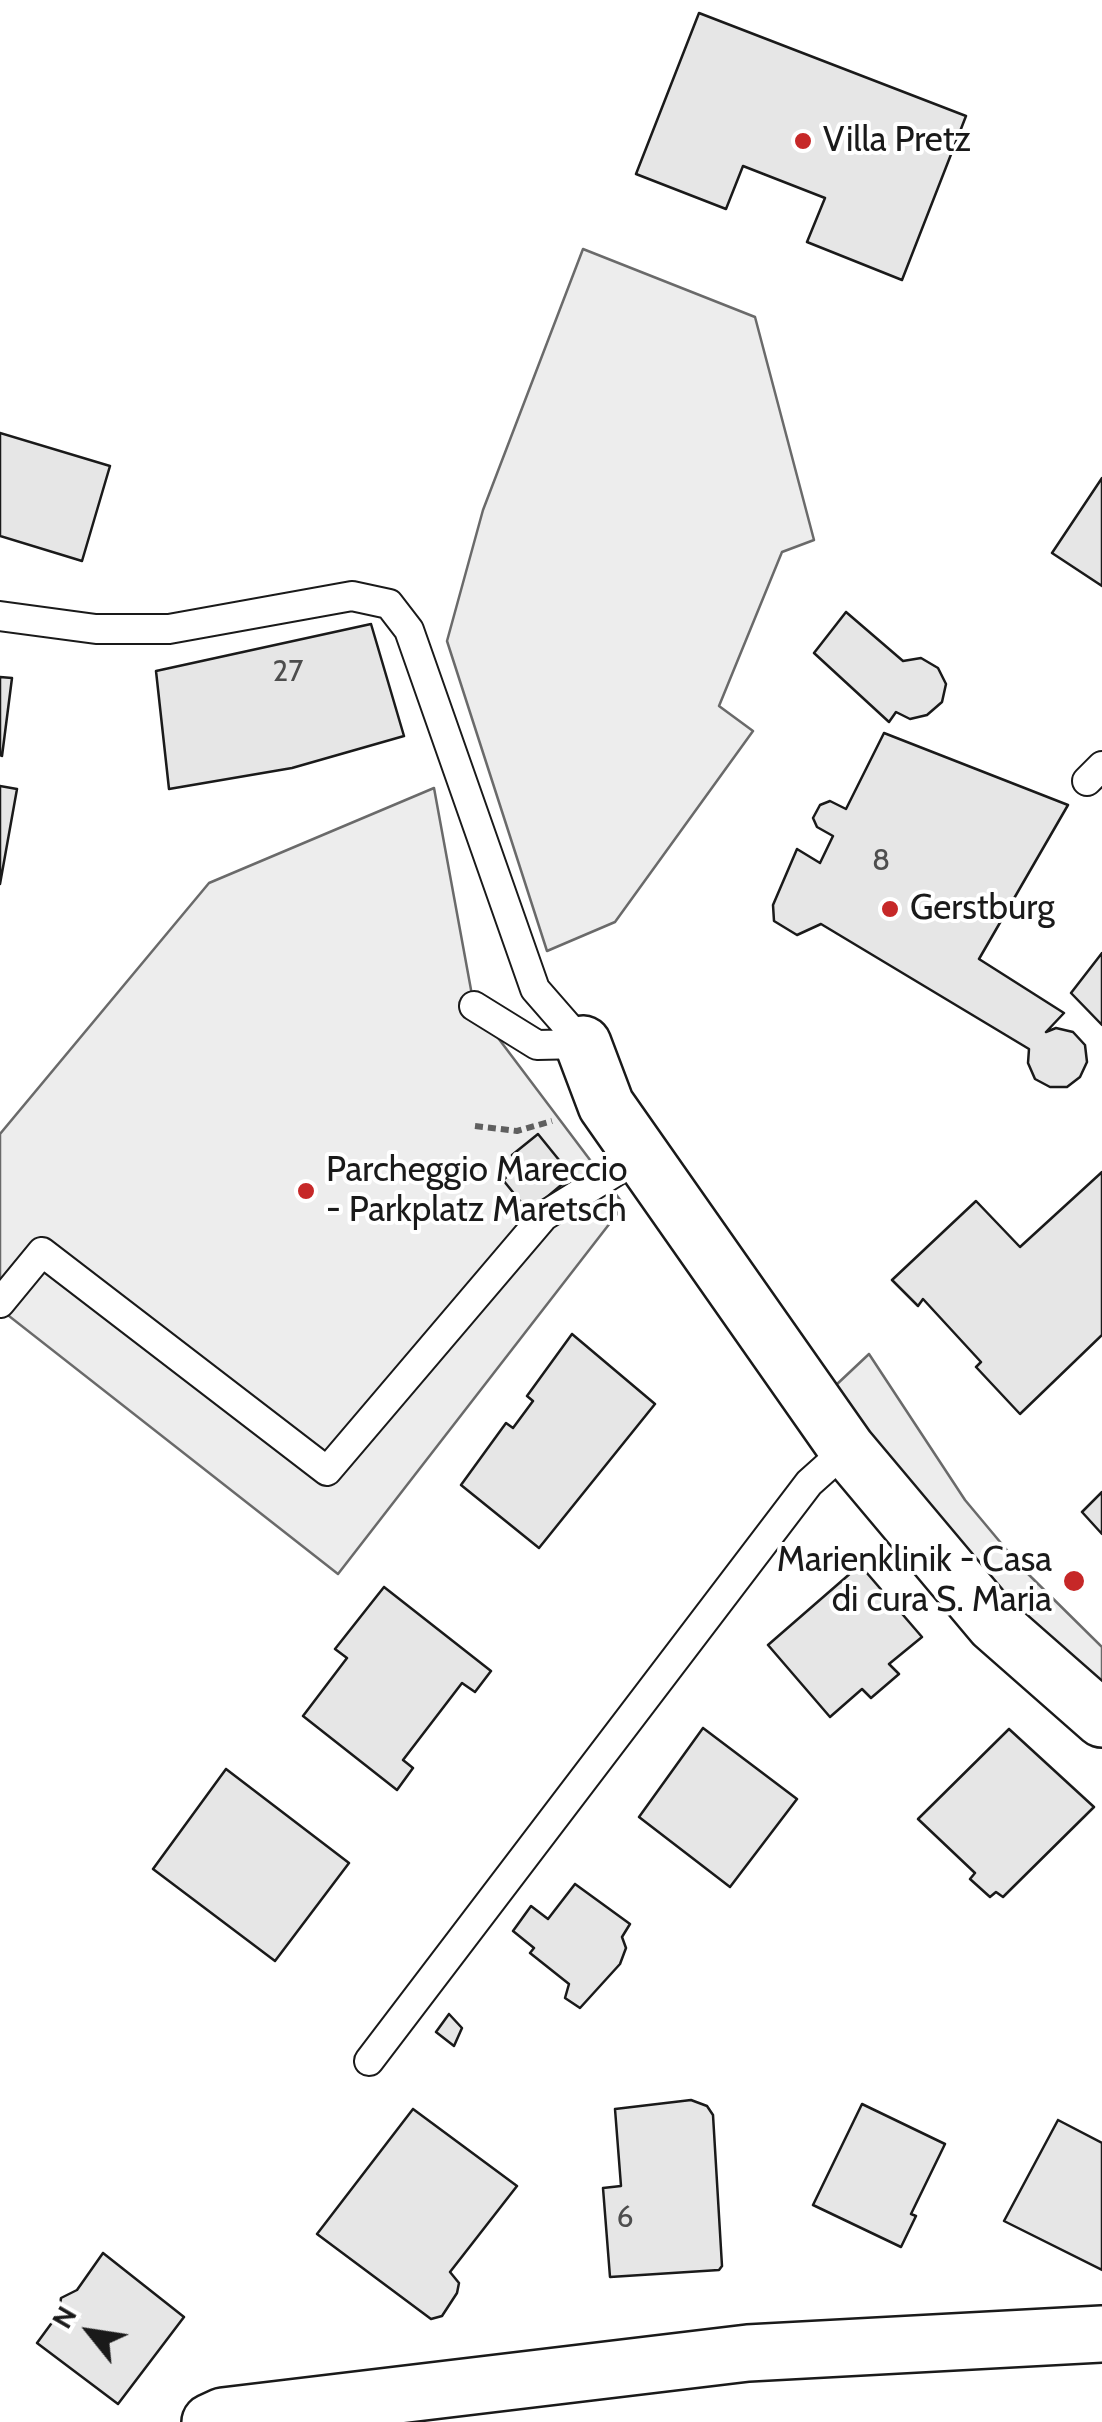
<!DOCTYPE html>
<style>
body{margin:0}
#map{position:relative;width:1102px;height:2422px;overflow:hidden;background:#fff;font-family:Cabin,sans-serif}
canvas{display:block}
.north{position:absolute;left:40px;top:2282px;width:100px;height:100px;-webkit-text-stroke:8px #fff;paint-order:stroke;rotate:300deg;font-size:28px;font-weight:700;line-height:40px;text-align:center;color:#1a1a1a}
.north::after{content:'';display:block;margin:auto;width:35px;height:45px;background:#1a1a1a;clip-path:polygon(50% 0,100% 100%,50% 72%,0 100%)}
</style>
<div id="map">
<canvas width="1102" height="2422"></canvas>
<div class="north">N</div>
</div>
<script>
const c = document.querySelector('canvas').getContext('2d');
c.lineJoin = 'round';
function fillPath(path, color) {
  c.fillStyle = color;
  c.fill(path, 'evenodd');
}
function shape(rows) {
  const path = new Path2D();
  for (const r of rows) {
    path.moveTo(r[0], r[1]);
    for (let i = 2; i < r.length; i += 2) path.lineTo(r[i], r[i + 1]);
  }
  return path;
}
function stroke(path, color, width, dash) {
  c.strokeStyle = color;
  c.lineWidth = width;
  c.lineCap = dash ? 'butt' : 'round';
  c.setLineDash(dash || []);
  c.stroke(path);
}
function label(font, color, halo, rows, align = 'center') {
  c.font = font + ' Cabin,sans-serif';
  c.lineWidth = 8;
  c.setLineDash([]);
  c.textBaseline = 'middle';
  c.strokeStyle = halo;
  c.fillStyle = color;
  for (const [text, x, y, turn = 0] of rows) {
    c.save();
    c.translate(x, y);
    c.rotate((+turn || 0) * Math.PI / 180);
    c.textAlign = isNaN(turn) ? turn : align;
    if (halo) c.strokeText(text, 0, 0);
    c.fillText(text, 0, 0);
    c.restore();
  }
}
const built = shape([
 [583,249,755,317,814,540,782,552,719,706,753,731,615,922,547,951,447,641,483,510,583,249],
 [434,788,474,1006,624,1205,338,1574,0,1309,0,1134,209,883,434,788],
 [869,1354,965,1500,1021,1567,1102,1647,1102,1703,932,1522,835,1386,869,1354]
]);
fillPath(built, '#ededed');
stroke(built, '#6a6a6a', 2.5);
const building = shape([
 [699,13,966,116,902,280,807,242,825,198,743,166,726,209,636,174,699,13],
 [0,433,110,466,82,561,0,536,0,433],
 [1102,478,1102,586,1052,553,1102,478],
 [846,612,903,661,921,658,938,668,946,684,942,702,927,715,910,719,896,712,889,722,814,653,846,612],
 [371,624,404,736,292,768,169,789,156,671,371,624],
 [0,677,12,678,2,756,0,755,0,677],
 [884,733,1068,805,979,959,1064,1013,1046,1032,1056,1028,1073,1032,1085,1045,1087,1062,1080,1077,1067,1087,1050,1087,1035,1079,1028,1063,1029,1049,821,924,797,935,774,921,773,905,797,849,820,863,833,836,817,827,813,818,820,805,830,801,846,809,884,733],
 [0,786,17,789,0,884,0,786],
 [1102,953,1102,1025,1071,993,1102,953],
 [538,1134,572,1176,529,1212,503,1180,520,1166,512,1155,538,1134],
 [1102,1172,1102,1335,1020,1414,976,1367,981,1362,923,1299,918,1306,892,1280,976,1201,1020,1247,1102,1172],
 [572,1334,655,1404,539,1548,461,1485,506,1423,513,1428,533,1401,527,1396,572,1334],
 [1102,1492,1102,1534,1082,1512,1102,1492],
 [860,1565,922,1637,889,1664,899,1674,871,1698,862,1689,830,1717,768,1645,860,1565],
 [384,1587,491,1671,475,1692,462,1683,403,1760,413,1768,397,1790,303,1716,347,1658,335,1649,384,1587],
 [703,1728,797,1799,730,1887,639,1817,703,1728],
 [1009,1729,1094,1807,1003,1897,996,1892,990,1897,970,1879,975,1873,918,1819,1009,1729],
 [226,1769,349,1863,275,1961,153,1869,226,1769],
 [575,1884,630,1924,622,1937,626,1948,620,1964,580,2008,565,1998,569,1984,530,1953,534,1948,513,1931,531,1906,548,1919,575,1884],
 [449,2014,462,2028,454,2046,436,2032,449,2014],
 [691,2100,707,2106,713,2115,722,2266,719,2270,610,2277,603,2188,621,2186,615,2109,691,2100],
 [862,2104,945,2144,911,2214,916,2216,901,2247,813,2205,862,2104],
 [413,2109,517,2186,450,2272,459,2283,457,2293,442,2316,431,2319,317,2234,413,2109],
 [1058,2120,1102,2143,1102,2270,1004,2221,1058,2120],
 [103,2253,184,2317,118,2404,37,2343,59,2313,61,2298,77,2290,103,2253]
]);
fillPath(building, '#e6e6e6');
stroke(building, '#1a1a1a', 2.5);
const lane = shape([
 [0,616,96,629,169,629,352,596,389,604,409,630,535,989,583,1044],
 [1087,781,1102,766],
 [474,1006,537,1045,583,1044],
 [0,1303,42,1252,327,1471,544,1216,644,1154],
 [369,2061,809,1483,847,1449]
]);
const street = shape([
 [583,1044,606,1105,847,1449,994,1624,1102,1719],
 [210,2422,223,2416,748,2353,1102,2334]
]);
stroke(lane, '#1a1a1a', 32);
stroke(street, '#1a1a1a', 60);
stroke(shape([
 [475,1126,517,1131,552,1121]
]), '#5f5f5f', 6, [8, 5]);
stroke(lane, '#fff', 28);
stroke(street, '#fff', 55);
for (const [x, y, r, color] of [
 [803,141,10,"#c62828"],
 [890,909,10,"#c62828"],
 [306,1191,10,"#c62828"],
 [1074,1581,12,"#c62828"]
]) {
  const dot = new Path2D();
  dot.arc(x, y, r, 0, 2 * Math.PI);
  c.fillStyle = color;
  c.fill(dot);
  stroke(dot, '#fff', 4);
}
label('30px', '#4d4d4d', null, [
 ["27",288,672],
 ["8",881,861],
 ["6",625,2218]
]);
label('35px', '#1a1a1a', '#fff', [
 ["Villa Pretz",823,141],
 ["Gerstburg",910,909],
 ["Parcheggio Mareccio",326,1171],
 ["- Parkplatz Maretsch",326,1211],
 ["Marienklinik - Casa",1052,1561,"right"],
 ["di cura S. Maria",1052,1601,"right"]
], 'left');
</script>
